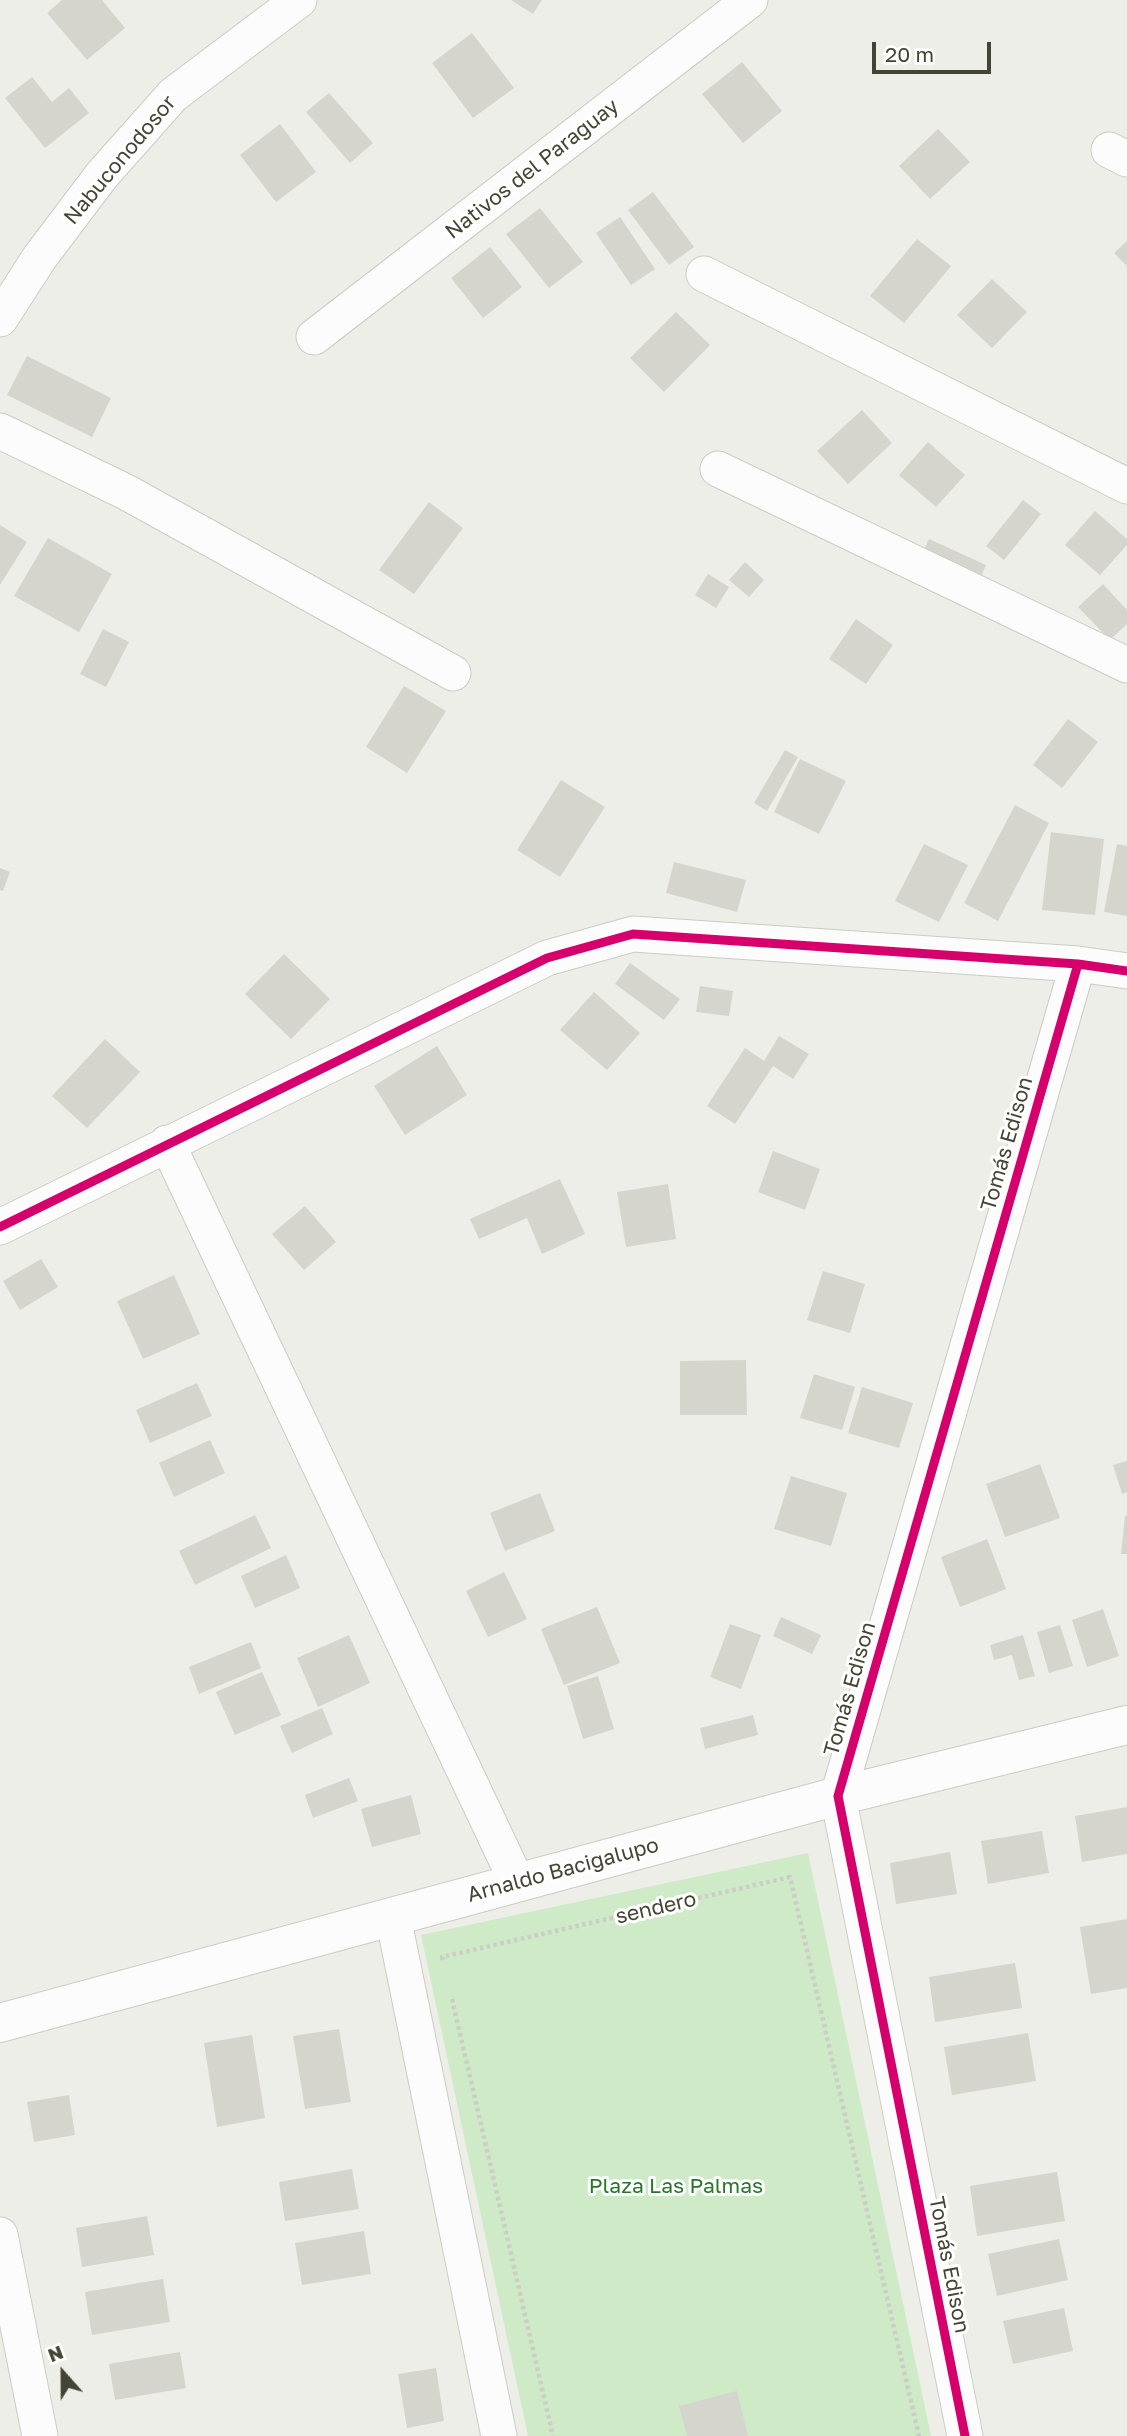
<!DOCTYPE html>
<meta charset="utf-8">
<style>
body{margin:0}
#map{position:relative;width:1127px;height:2436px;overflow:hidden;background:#eeeee8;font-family:"Golos Text",sans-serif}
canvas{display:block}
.north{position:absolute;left:28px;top:2338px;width:70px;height:70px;-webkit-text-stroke:5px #fff;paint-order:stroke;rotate:339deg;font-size:19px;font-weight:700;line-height:28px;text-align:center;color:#444434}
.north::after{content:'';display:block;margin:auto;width:24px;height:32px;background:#444434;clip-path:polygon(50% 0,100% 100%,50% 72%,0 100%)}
.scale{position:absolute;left:872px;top:42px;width:119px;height:32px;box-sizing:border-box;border:4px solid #444434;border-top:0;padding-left:9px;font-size:21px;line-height:24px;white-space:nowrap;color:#444434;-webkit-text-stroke:5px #fff;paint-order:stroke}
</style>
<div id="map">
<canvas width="1127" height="2436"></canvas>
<div class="north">N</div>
<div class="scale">20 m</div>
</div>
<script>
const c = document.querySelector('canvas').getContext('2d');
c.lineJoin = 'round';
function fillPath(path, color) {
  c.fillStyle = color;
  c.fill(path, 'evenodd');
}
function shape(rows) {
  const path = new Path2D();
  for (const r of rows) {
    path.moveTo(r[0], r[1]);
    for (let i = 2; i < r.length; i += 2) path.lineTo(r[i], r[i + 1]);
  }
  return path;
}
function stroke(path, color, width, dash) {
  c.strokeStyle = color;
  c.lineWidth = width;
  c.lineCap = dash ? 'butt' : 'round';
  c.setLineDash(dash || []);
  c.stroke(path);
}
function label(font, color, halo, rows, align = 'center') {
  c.font = font + ' "Golos Text",sans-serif';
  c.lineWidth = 6;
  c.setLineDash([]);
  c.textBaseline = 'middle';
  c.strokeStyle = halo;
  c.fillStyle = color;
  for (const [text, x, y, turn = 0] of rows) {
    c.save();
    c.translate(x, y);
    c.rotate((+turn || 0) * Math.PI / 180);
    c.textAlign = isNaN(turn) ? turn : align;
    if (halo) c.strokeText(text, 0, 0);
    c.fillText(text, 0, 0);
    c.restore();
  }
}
fillPath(shape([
 [808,1853,931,2436,528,2436,421,1935]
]), '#ceeac7');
fillPath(shape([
 [62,0,102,0,125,28,87,60,47,13],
 [511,0,542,0,533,14],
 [472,33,514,88,473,118,432,63],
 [742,62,782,111,743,143,702,94],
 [32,77,52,102,69,88,89,113,45,148,5,98],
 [329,93,373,143,350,163,306,112],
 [280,124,316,172,276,202,240,155],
 [938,129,970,162,930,199,899,166],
 [653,192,694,247,669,265,628,210],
 [540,208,583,262,549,288,506,234],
 [620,217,655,269,631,285,596,233],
 [917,239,951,266,904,323,870,296],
 [1127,241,1127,266,1114,253],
 [490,247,522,287,483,318,451,278],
 [992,279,1027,312,992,348,957,315],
 [676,312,710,345,664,392,630,358],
 [27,356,111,398,92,437,7,395],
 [862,410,892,443,848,484,817,451],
 [928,442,965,475,936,507,899,475],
 [1023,500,1041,514,1004,560,986,546],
 [429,502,463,528,414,594,379,570],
 [1095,511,1127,539,1127,545,1100,575,1065,545],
 [0,525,27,542,0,585],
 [48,538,112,574,79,632,14,596],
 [929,539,986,565,978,584,920,558],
 [745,562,764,580,749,597,729,580],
 [708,574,729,587,716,608,695,595],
 [1103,584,1127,610,1127,624,1110,640,1078,607],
 [856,619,893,645,866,684,829,659],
 [103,629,129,642,106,687,80,674],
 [404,686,446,711,407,773,366,747],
 [1068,719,1098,742,1062,788,1033,765],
 [785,750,798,757,767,811,754,803],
 [800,759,846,781,819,834,774,812],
 [561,780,605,807,560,877,517,850],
 [1015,805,1049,823,998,921,964,903],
 [1051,832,1104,839,1095,915,1042,910],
 [924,844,968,865,939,922,895,901],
 [1117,844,1127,846,1127,916,1104,912],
 [674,862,746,880,737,912,666,893],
 [0,868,10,872,3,891,0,890],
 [284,954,330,999,291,1039,245,994],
 [630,963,680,999,664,1020,615,984],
 [700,986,733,991,729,1016,696,1012],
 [594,992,640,1033,607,1070,560,1030],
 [779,1036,809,1054,793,1079,773,1066,735,1124,707,1106,745,1048,764,1061],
 [105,1039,140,1072,87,1128,52,1096],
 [437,1046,467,1095,405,1135,374,1086],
 [773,1151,820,1169,805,1210,758,1192],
 [560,1179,585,1234,542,1254,527,1218,479,1239,470,1219],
 [668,1184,676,1239,626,1247,617,1192],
 [305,1206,336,1242,304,1270,272,1234],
 [41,1259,58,1287,20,1310,3,1281],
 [823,1271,865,1284,850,1333,807,1320],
 [174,1275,200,1334,143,1359,117,1301],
 [746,1360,747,1415,680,1415,680,1361],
 [814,1374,855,1387,842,1430,800,1418],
 [197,1383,212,1416,150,1443,136,1410],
 [862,1387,913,1403,899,1448,848,1433],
 [210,1440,225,1473,174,1497,159,1463],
 [1127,1461,1127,1492,1122,1494,1113,1465],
 [1040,1464,1060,1518,1005,1537,986,1484],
 [791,1476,847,1493,831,1546,774,1529],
 [540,1493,555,1531,505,1551,490,1513],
 [255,1515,271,1548,195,1585,179,1551],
 [1125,1516,1127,1516,1127,1554,1121,1554],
 [987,1539,1006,1589,960,1607,941,1557],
 [286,1555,300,1588,255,1608,241,1576],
 [504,1572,527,1619,488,1637,466,1591],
 [597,1607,620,1663,564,1685,541,1629],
 [1103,1609,1119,1656,1087,1667,1072,1620],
 [781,1617,821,1635,812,1654,773,1636],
 [730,1624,761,1635,741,1689,710,1677],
 [1060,1625,1073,1666,1049,1673,1037,1632],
 [349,1635,370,1683,318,1707,297,1658],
 [1023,1635,1035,1676,1019,1680,1012,1655,994,1660,990,1645],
 [251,1642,261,1668,199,1694,189,1667],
 [262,1672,281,1715,235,1735,216,1692],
 [598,1676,614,1729,583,1739,567,1686],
 [322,1708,333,1734,292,1753,280,1726],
 [753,1715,758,1735,705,1749,700,1728],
 [349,1778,358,1801,313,1818,305,1795],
 [411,1795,421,1834,372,1847,361,1809],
 [1127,1807,1127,1854,1082,1862,1075,1816],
 [1042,1831,1049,1873,988,1884,981,1841],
 [950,1852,957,1894,896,1904,890,1863],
 [1127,1919,1127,1988,1091,1994,1080,1927],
 [1015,1963,1022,2008,935,2022,929,1977],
 [339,2029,351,2102,305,2109,293,2036],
 [1028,2033,1036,2081,952,2095,944,2047],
 [252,2035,265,2118,217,2127,204,2043],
 [69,2095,75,2135,34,2142,27,2102],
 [352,2169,359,2209,285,2221,279,2182],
 [1057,2172,1065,2221,977,2236,970,2186],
 [147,2216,154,2255,82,2267,76,2228],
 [364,2231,371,2274,302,2285,295,2243],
 [1059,2239,1068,2280,997,2296,988,2254],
 [163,2279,170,2322,92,2335,85,2292],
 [1064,2308,1073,2351,1013,2364,1003,2321],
 [180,2352,186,2388,115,2400,109,2364],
 [436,2368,444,2421,407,2428,398,2374],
 [737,2391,748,2436,687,2436,679,2406]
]), '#d5d5cd');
const minor = shape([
 [1109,150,1127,159],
 [704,274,1127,486],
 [0,319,40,257,102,175,173,95,299,0],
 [314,337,750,0],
 [0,431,126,492,453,673],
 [718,469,1127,665],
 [167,1143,517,1882],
 [0,1227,547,958,633,934,1078,964,1127,971],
 [393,1917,499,2436],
 [0,2235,40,2436],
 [965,2436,838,1796,1078,964]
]);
const tertiary = shape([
 [0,2023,838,1796,1127,1725]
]);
stroke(minor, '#ccccc5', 37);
stroke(tertiary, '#ccccc5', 40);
stroke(shape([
 [443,1960,442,1957,790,1877,919,2436],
 [452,1999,553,2436]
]), '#cdcdc6', 4.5, [3.5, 3.5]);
stroke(minor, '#fcfcfc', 35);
stroke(tertiary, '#fcfcfc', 38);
stroke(shape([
 [0,1227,547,958,633,934,1078,964,1127,971],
 [965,2436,838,1796,1078,964]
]), '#d6006c', 9);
label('21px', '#444434', '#fff', [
 ["Nabuconodosor",120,160,-50],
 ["Nativos del Paraguay",532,169,-38],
 ["Tomás Edison",1007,1144,-74],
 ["Tomás Edison",850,1689,-74],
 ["Arnaldo Bacigalupo",563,1870,-15],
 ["sendero",656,1908,-13],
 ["Tomás Edison",949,2265,79]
]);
label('21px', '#27762a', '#fff', [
 ["Plaza Las Palmas",676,2186]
]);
</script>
